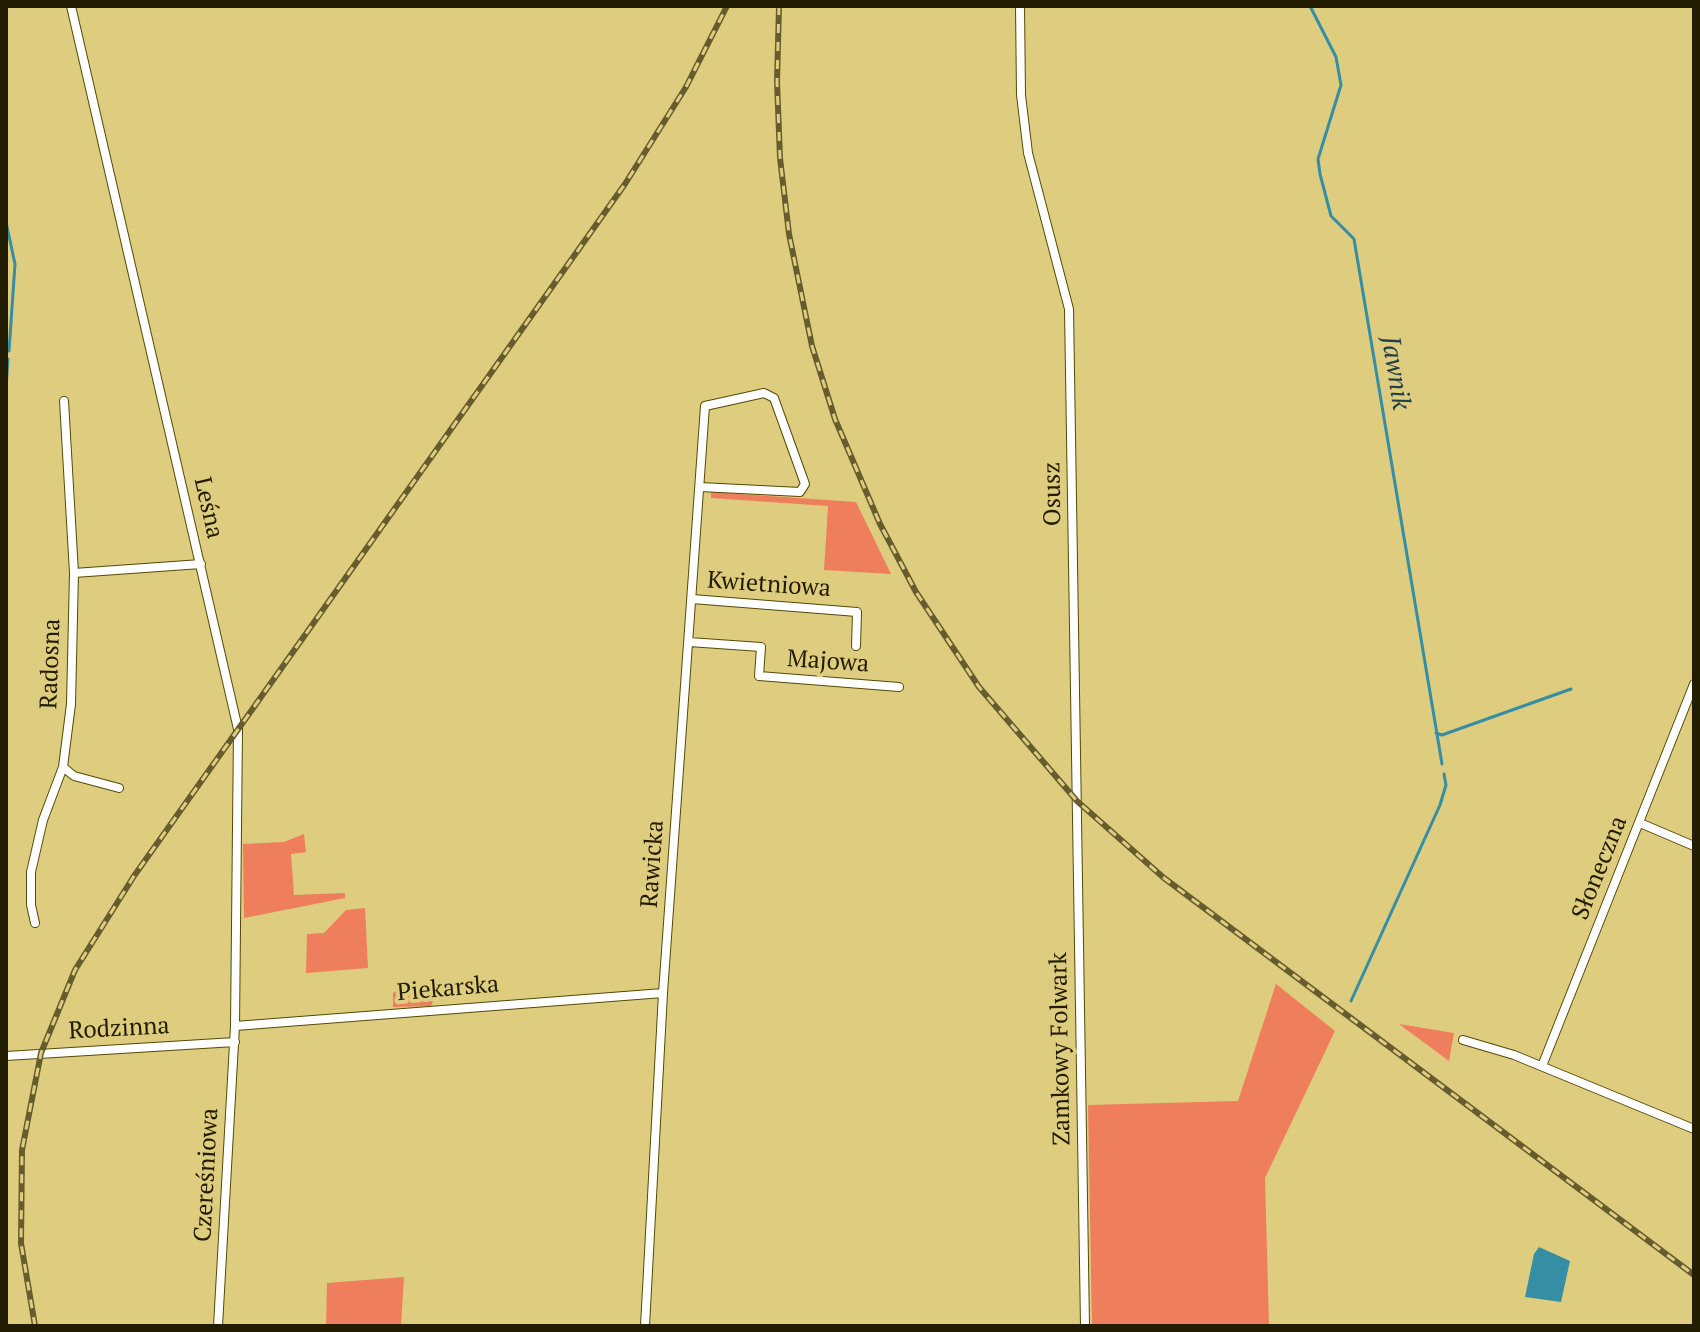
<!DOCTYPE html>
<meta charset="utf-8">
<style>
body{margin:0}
#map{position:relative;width:1700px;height:1332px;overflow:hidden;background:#decd7f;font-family:"PT Serif",serif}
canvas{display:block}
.frame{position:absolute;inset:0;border:8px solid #221c00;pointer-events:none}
</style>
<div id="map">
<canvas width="1700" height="1332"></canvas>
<div class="frame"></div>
</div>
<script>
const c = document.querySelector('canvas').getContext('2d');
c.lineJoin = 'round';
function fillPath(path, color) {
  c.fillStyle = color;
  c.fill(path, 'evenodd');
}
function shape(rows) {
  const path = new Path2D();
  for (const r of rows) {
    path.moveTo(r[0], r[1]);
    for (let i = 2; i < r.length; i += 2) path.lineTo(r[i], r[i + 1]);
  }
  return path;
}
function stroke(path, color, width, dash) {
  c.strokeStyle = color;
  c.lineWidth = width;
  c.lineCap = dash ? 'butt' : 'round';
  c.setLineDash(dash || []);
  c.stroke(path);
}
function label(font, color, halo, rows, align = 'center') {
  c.font = font + ' "PT Serif",serif';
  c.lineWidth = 8;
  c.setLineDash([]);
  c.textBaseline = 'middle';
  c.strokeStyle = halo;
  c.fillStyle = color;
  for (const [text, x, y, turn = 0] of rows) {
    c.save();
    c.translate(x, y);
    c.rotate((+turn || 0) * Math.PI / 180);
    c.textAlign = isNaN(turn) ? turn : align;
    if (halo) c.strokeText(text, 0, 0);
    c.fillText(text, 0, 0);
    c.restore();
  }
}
fillPath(shape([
 [711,492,856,502,891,574,824,570,828,506,711,498],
 [304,834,306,852,291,854,294,895,345,893,345,898,244,918,243,844,284,842],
 [365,908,368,968,306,973,307,934,324,933,346,910],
 [406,982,429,985,435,997,431,1006,393,1007,393,993],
 [1276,984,1335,1031,1265,1178,1269,1326,1092,1326,1088,1105,1238,1101],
 [1399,1024,1454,1033,1449,1061],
 [404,1277,401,1326,326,1326,327,1283]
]), '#ee7e5c');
fillPath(shape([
 [1539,1247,1570,1261,1561,1302,1525,1297,1534,1254]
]), '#358ea4');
stroke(shape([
 [1310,6,1336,57,1341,85,1318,159,1320,174,1331,216,1354,239,1442,764],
 [6,222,15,264,9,351],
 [6,389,8,359],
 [1436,733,1442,735,1571,689],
 [1351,1001,1440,805,1446,785,1444,774]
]), '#358ea4', 3);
const minor = shape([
 [71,6,238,729,235,1026,218,1326],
 [1020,6,1021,95,1028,153,1069,309,1085,1326],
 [74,573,201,564],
 [692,599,857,612,856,646],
 [689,642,761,647,759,676,899,687],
 [63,767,74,776,119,788],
 [1640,823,1694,846],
 [35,923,31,905,31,872,43,820,63,767,71,704,74,573,64,401],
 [235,1026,663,993],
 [1463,1040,1514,1055,1694,1129],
 [6,1056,235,1042],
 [1542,1066,1694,684],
 [645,1326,663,993,705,406,764,393,774,398,805,484,800,492,700,487]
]);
stroke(minor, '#554907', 10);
stroke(minor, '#fff', 8);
const rail = shape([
 [779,6,777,82,780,158,789,234,812,346,835,419,880,524,916,592,979,687,1077,801,1164,878,1694,1275],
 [35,1326,21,1243,22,1150,41,1053,75,970,134,876,625,184,686,87,727,6]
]);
stroke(rail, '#665c2e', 6);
stroke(rail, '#decd7f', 3, [9]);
label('24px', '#221c00', '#decd7f', [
 ["Osusz",1053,494,-91],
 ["Leśna",208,508,77],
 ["Kwietniowa",769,585,4],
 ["Majowa",828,662,4],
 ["Radosna",51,664,-88],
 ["Rawicka",653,864,-86],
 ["Słoneczna",1600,868,-68],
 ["Piekarska",448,989,-5],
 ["Rodzinna",119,1029,-3],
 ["Zamkowy Folwark",1061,1049,-91],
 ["Czereśniowa",207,1175,-87]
]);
label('italic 26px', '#243f47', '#decd7f', [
 ["Jawnik",1395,373,81]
]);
</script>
